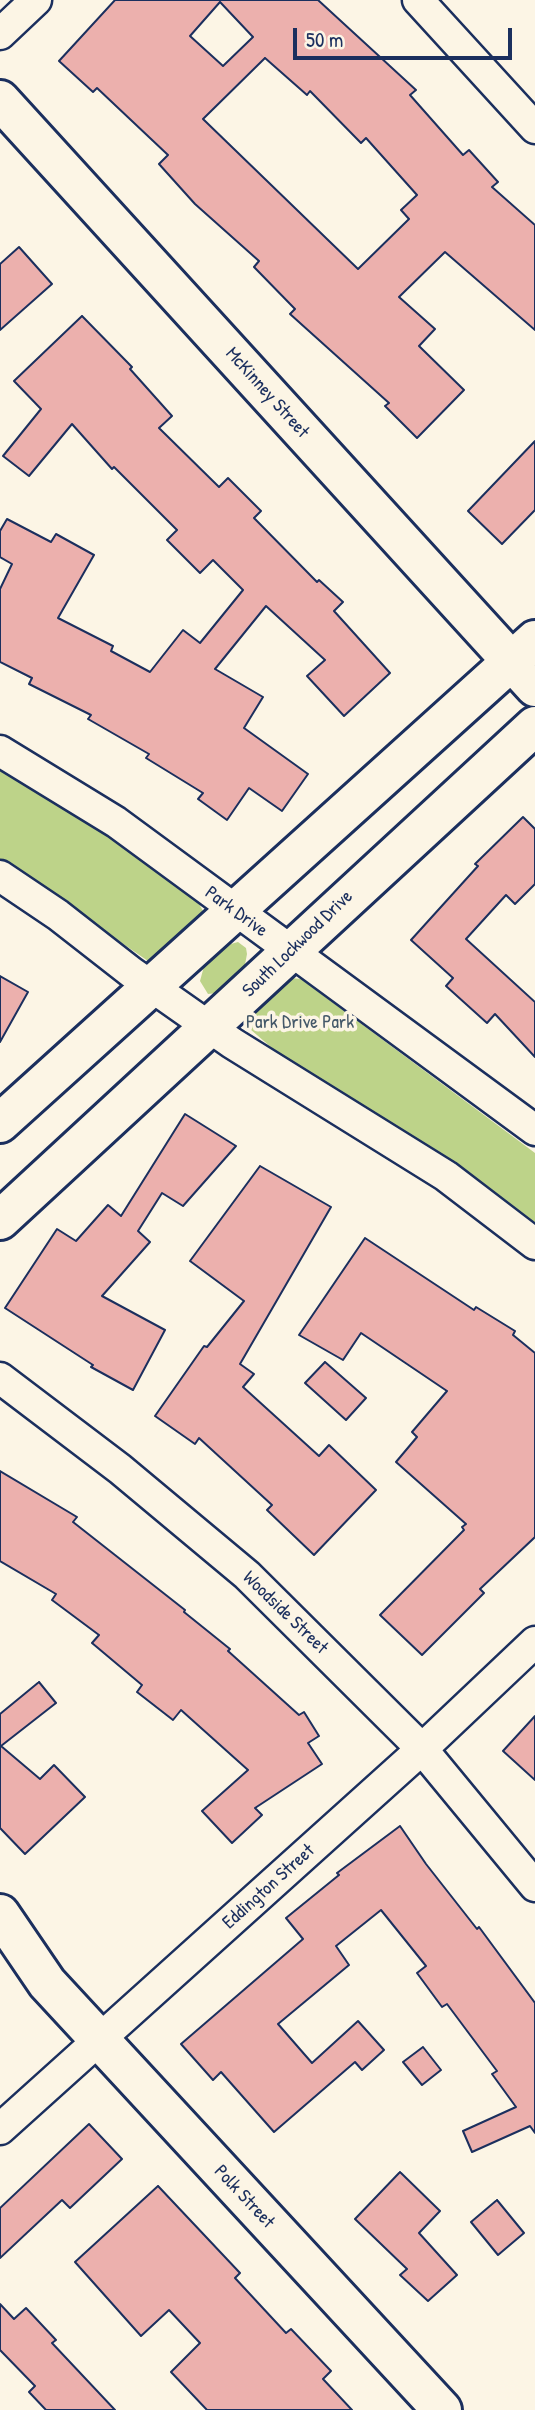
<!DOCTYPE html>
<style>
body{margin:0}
#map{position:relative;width:535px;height:2410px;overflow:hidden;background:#fcf5e5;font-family:"Patrick Hand",sans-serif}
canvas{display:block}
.scale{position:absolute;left:293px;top:28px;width:219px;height:32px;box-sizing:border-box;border:4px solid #1b2f5e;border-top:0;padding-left:9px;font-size:21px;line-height:24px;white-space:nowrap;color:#1b2f5e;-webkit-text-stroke:5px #fcf5e5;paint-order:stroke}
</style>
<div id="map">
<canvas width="535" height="2410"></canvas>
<div class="scale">50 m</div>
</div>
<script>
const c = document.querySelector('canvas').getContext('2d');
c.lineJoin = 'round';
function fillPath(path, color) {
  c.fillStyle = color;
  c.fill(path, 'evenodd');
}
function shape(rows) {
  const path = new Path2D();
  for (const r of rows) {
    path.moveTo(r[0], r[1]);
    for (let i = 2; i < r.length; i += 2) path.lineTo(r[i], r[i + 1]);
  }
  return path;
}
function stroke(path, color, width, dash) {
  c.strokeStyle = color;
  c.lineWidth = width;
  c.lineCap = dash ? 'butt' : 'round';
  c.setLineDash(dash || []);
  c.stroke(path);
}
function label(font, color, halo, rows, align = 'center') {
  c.font = font + ' "Patrick Hand",sans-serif';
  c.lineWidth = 7;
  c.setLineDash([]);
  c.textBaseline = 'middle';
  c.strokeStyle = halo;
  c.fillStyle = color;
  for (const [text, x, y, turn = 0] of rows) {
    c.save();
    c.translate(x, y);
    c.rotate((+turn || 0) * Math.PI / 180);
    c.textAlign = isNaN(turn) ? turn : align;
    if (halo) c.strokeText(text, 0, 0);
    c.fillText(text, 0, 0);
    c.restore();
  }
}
fillPath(shape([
 [0,765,87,819,198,902,203,911,200,920,156,960,148,961,0,859],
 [238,942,246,948,247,954,243,975,217,993,208,994,200,981,206,959,224,946],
 [291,978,301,979,535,1153,535,1229,272,1048,243,1023]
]), '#bdd389');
const building = shape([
 [115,0,318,0,416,90,410,95,463,155,469,150,498,182,492,187,535,225,535,330,445,252,399,297,435,329,419,346,464,390,417,438,385,406,389,403,290,314,295,309,254,267,259,261,195,204,159,164,168,155,97,88,93,92,59,61,115,0],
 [220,2,253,37,223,66,190,36,220,2],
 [265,58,307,95,310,91,361,143,366,138,417,195,401,210,409,219,358,269,203,119,265,58],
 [19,247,52,284,0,330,0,264,19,247],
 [82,316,132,367,130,369,172,416,159,428,219,487,228,478,261,511,254,518,317,582,319,580,343,602,334,611,390,673,344,716,307,676,325,660,266,606,215,669,263,697,244,728,308,774,282,811,249,788,227,820,198,799,203,793,146,758,149,754,88,719,91,715,29,684,32,678,0,662,0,589,12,564,0,557,0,531,7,519,51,542,56,534,94,555,58,618,113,646,111,651,150,672,183,630,200,643,243,590,213,560,200,573,167,540,177,530,114,467,112,469,72,424,29,476,3,456,41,409,14,381,82,316],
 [535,441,535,510,502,544,468,511,535,441],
 [523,817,535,829,535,884,515,904,506,895,466,939,535,1002,535,1057,495,1014,487,1023,446,986,453,978,411,940,478,866,475,864,523,817],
 [0,976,28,992,0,1042,0,976],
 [185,1114,236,1146,183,1206,162,1193,138,1231,150,1242,102,1296,165,1330,133,1390,91,1367,93,1365,5,1308,57,1229,76,1241,108,1205,121,1216,185,1114],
 [260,1166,331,1207,240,1364,254,1374,243,1387,319,1456,329,1445,376,1490,314,1555,267,1510,272,1505,199,1438,195,1444,155,1416,204,1346,207,1347,244,1301,190,1261,260,1166],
 [365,1238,474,1310,476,1307,515,1331,513,1335,535,1353,535,1537,480,1589,484,1593,422,1655,380,1615,464,1530,462,1527,466,1524,396,1462,417,1437,412,1432,447,1391,361,1333,343,1360,299,1335,365,1238],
 [325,1362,366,1398,346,1420,305,1383,325,1362],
 [0,1471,77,1517,73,1522,185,1610,184,1612,230,1649,228,1651,299,1715,304,1712,319,1736,308,1743,322,1764,255,1808,262,1815,232,1843,202,1811,248,1770,181,1710,173,1720,137,1692,142,1685,92,1643,99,1635,52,1600,56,1594,0,1561,0,1471],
 [39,1682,56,1703,1,1746,40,1779,54,1765,85,1797,25,1854,0,1828,0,1714,39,1682],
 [535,1716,535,1780,503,1751,535,1716],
 [400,1826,426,1864,477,1929,479,1927,535,2003,535,2133,530,2126,472,2152,463,2131,516,2107,492,2074,497,2071,447,2004,442,2007,417,1973,426,1966,381,1910,336,1946,349,1965,278,2024,312,2063,358,2021,384,2050,362,2070,355,2062,274,2132,221,2072,213,2080,181,2044,303,1939,286,1918,339,1875,337,1873,400,1826],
 [423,2047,441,2070,422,2085,403,2062,423,2047],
 [89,2124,122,2159,70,2208,62,2200,0,2258,0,2208,89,2124],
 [400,2172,440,2211,419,2233,457,2275,428,2301,400,2275,407,2269,355,2219,400,2172],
 [158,2186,240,2273,235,2278,286,2333,291,2329,331,2371,323,2379,352,2410,207,2410,171,2372,200,2343,169,2310,141,2336,75,2262,158,2186],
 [497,2200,524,2233,498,2255,471,2222,497,2200],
 [0,2304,14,2319,26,2308,56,2340,52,2343,115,2410,46,2410,29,2392,35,2386,0,2350,0,2304]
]);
fillPath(building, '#ecb0ad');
stroke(building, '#1b2f5e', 2);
const street = shape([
 [418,0,535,128],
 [0,34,36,0],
 [0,751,116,822,535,1130],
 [0,876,58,915,131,972,232,1043,446,1176,535,1244],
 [0,1378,120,1469,247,1575,422,1749,535,1886],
 [0,2129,422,1749,535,1642]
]);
const secondary = shape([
 [0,100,535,687],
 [0,1123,535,640],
 [0,1220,535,726],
 [0,1914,47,1983,442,2410]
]);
stroke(street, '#1b2f5e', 35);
stroke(secondary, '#1b2f5e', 44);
stroke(street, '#fcf5e5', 30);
stroke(secondary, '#fcf5e5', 38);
label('19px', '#1b2f5e', '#fcf5e5', [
 ["McKinney Street",267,393,48],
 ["Park Drive",236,912,36],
 ["South Lockwood Drive",298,944,-44],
 ["Woodside Street",285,1613,44],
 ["Eddington Street",269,1887,-42],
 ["Polk Street",244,2197,47]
]);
label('19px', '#445869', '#fcf5e5', [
 ["Park Drive Park",300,1023]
]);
</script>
